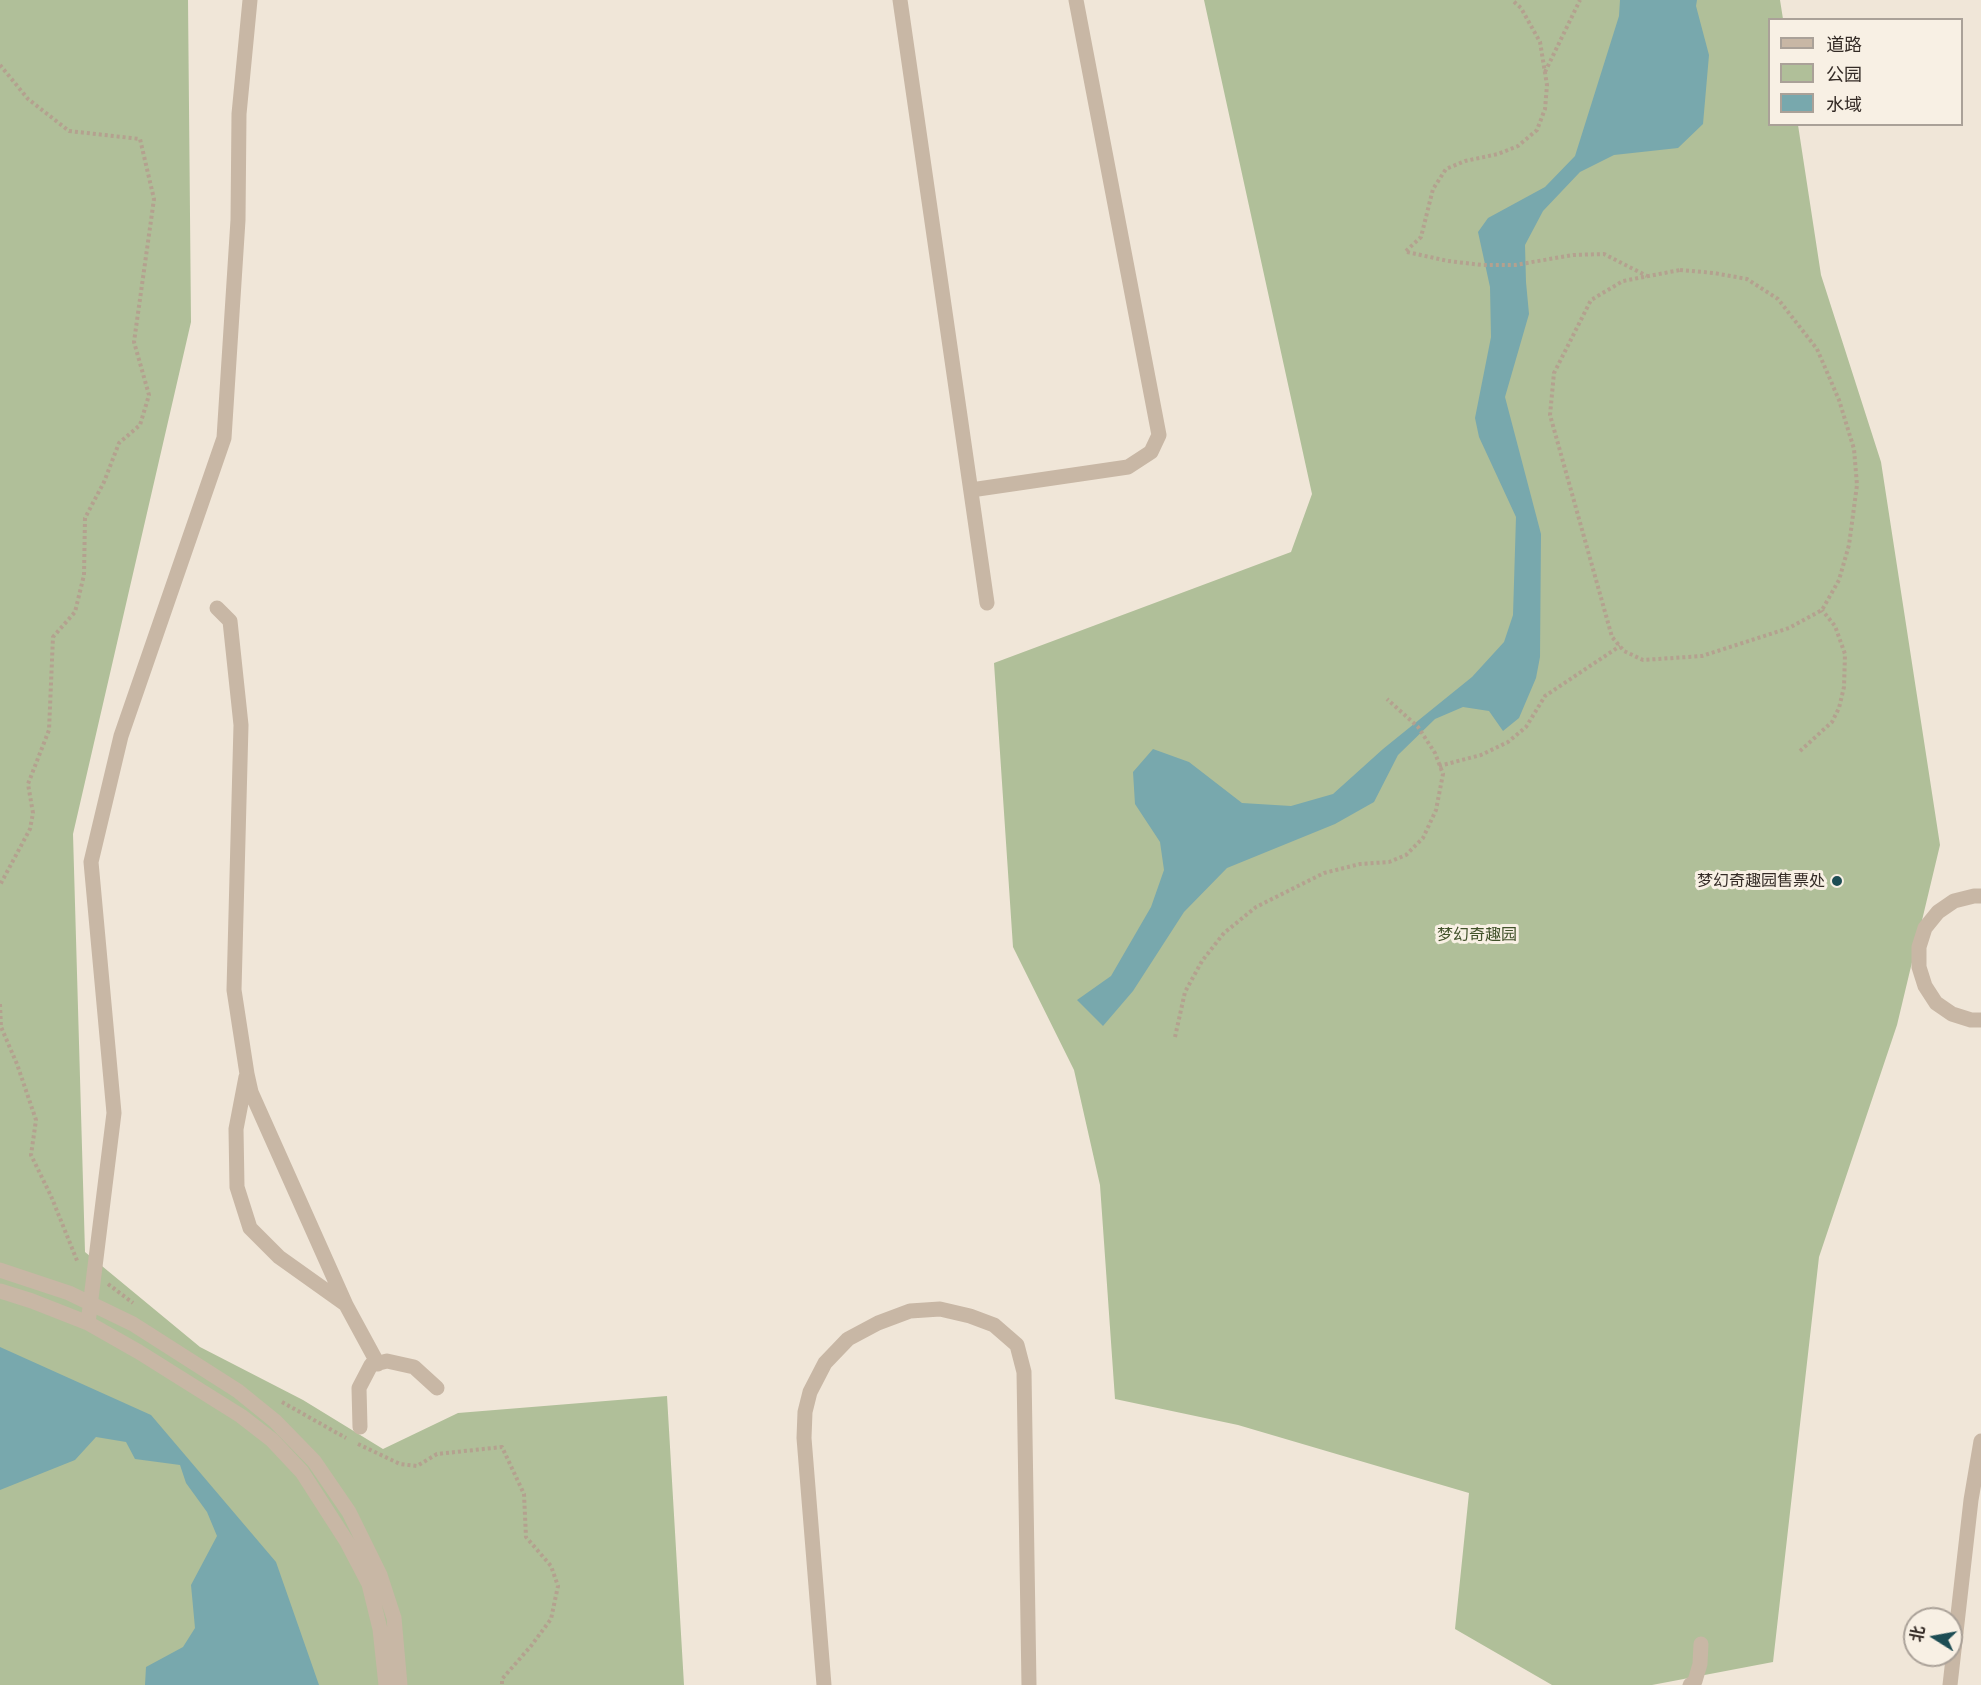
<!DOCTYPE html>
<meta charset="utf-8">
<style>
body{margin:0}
#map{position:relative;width:1981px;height:1685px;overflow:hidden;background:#f0e6d8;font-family:Barlow,"Noto Sans SC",sans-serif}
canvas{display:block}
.legend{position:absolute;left:1768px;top:18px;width:195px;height:108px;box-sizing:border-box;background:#f8f0e4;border:2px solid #aaa198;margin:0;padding:8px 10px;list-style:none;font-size:18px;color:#342b26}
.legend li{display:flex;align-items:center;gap:12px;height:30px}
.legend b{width:30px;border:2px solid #aaa198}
.north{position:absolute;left:1903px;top:1607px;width:60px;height:60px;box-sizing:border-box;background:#f8f0e4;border:2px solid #aaa198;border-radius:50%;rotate:281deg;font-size:16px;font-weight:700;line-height:24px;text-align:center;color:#342b26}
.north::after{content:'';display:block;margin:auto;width:21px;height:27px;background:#1d4d54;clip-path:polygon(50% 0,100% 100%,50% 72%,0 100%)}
</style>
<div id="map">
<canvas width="1981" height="1685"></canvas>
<ul class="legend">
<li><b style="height:8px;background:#c8b7a5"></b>道路</li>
<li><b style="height:16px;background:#b0bf99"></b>公园</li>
<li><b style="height:16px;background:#78a8ad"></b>水域</li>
</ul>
<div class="north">北</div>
</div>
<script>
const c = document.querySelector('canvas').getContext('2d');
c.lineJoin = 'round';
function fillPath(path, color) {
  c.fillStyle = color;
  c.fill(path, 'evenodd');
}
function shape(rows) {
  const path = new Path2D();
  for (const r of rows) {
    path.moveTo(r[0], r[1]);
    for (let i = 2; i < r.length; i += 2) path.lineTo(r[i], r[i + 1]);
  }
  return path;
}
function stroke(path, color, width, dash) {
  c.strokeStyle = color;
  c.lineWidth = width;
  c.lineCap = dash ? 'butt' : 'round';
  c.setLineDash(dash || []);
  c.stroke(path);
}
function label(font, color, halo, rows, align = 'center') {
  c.font = font + ' Barlow,"Noto Sans SC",sans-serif';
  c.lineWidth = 6;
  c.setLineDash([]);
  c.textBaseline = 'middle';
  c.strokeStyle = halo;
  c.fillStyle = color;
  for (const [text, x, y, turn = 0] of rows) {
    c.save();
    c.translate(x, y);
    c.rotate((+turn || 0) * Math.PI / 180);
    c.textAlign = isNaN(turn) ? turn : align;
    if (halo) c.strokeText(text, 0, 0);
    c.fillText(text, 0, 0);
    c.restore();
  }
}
fillPath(shape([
 [0,0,188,0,191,322,73,834,85,1252,200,1347,303,1400,383,1449,458,1413,667,1396,684,1685,0,1685],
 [1204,0,1780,0,1783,19,1770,20,1770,124,1798,125,1821,275,1881,462,1940,845,1897,1025,1819,1257,1773,1662,1652,1685,1552,1685,1455,1629,1469,1493,1238,1425,1115,1399,1100,1185,1074,1070,1013,947,994,663,1291,552,1312,494]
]), '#b0bf99');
fillPath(shape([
 [1620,0,1697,0,1696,6,1709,55,1703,124,1678,148,1614,155,1580,172,1543,211,1525,245,1526,282,1529,314,1505,397,1541,534,1540,657,1536,678,1519,718,1503,731,1489,711,1463,707,1435,719,1398,755,1374,802,1335,824,1227,868,1184,912,1133,991,1103,1026,1077,1000,1111,976,1151,907,1164,870,1160,842,1135,804,1133,772,1153,749,1189,762,1242,803,1291,806,1333,794,1383,749,1472,677,1504,642,1513,615,1516,517,1479,437,1475,418,1491,337,1490,287,1478,232,1488,218,1545,187,1575,156,1619,16],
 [0,1347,151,1415,276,1562,319,1685,145,1685,146,1667,183,1647,195,1628,191,1585,217,1536,207,1512,186,1483,180,1465,135,1459,126,1442,96,1437,75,1460,0,1490]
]), '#78a8ad');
stroke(shape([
 [0,65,28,99,69,131,140,139,154,199,134,342,149,395,140,425,119,443,104,482,85,518,84,575,75,612,53,637,49,730,28,784,33,813,30,829,0,885],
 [1545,72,1580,0],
 [1406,251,1421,237,1433,189,1446,169,1465,161,1498,154,1518,146,1537,130,1545,109,1547,85,1540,42,1521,8,1512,0],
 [1407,252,1448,261,1482,265,1515,265,1573,255,1604,254,1647,276],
 [1680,270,1714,273,1747,279,1778,299,1817,349,1839,400,1854,449,1857,485,1849,545,1839,580,1822,610,1789,628,1702,656,1643,660,1624,651,1612,637,1550,415,1554,373,1591,300,1623,281,1680,270],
 [1800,751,1832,722,1839,708,1844,687,1845,654,1835,626,1822,610],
 [1439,766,1481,755,1508,742,1526,727,1545,696,1620,646],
 [0,1004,1,1027,17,1064,36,1120,31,1155,51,1196,78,1263],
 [1175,1037,1185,992,1202,961,1224,933,1256,907,1324,873,1360,864,1389,862,1406,855,1423,838,1436,810,1443,774,1435,753,1418,727,1387,699],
 [108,1284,133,1303],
 [282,1402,346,1438],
 [358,1444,400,1464,417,1466,437,1454,502,1447,524,1494,526,1537,551,1566,558,1586,551,1619,531,1646,502,1679,502,1685]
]), '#b4a18f', 4, [3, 3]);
stroke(shape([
 [900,0,987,603],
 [971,490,1128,467,1151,452,1159,435,1076,0],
 [217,608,230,621,241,725,234,990,247,1074,251,1092,346,1305,378,1364],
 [1981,896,1974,896,1954,901,1938,912,1925,928,1919,947,1919,967,1925,986,1936,1003,1952,1014,1971,1020,1981,1020],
 [246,1077,236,1129,237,1187,250,1228,279,1257,345,1304],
 [0,1270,69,1293,133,1324,238,1391,275,1421,314,1461,349,1512,380,1575,394,1618,400,1685],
 [0,1291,32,1301,88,1323,139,1352,241,1416,272,1440,302,1472,347,1542,369,1584,380,1629,386,1685],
 [88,1323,114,1113,91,862,121,736,224,438,238,220,239,114,250,0],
 [360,1427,359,1388,371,1365,387,1361,414,1367,437,1388],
 [824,1685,804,1438,805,1412,810,1392,825,1363,848,1339,878,1323,910,1311,940,1309,970,1316,994,1325,1017,1345,1024,1372,1029,1685],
 [1690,1685,1695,1681,1700,1664,1701,1644],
 [1950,1685,1971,1500,1981,1441]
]), '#c8b7a5', 15);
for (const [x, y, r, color] of [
 [1837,881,6,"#1d4d54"]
]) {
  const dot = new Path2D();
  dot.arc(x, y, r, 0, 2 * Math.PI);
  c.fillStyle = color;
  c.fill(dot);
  stroke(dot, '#f8f0e4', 2);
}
label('16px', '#342b26', '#f8f0e4', [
 ["梦幻奇趣园售票处",1825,881]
], 'right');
label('16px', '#41512a', '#f8f0e4', [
 ["梦幻奇趣园",1477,935]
]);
</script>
